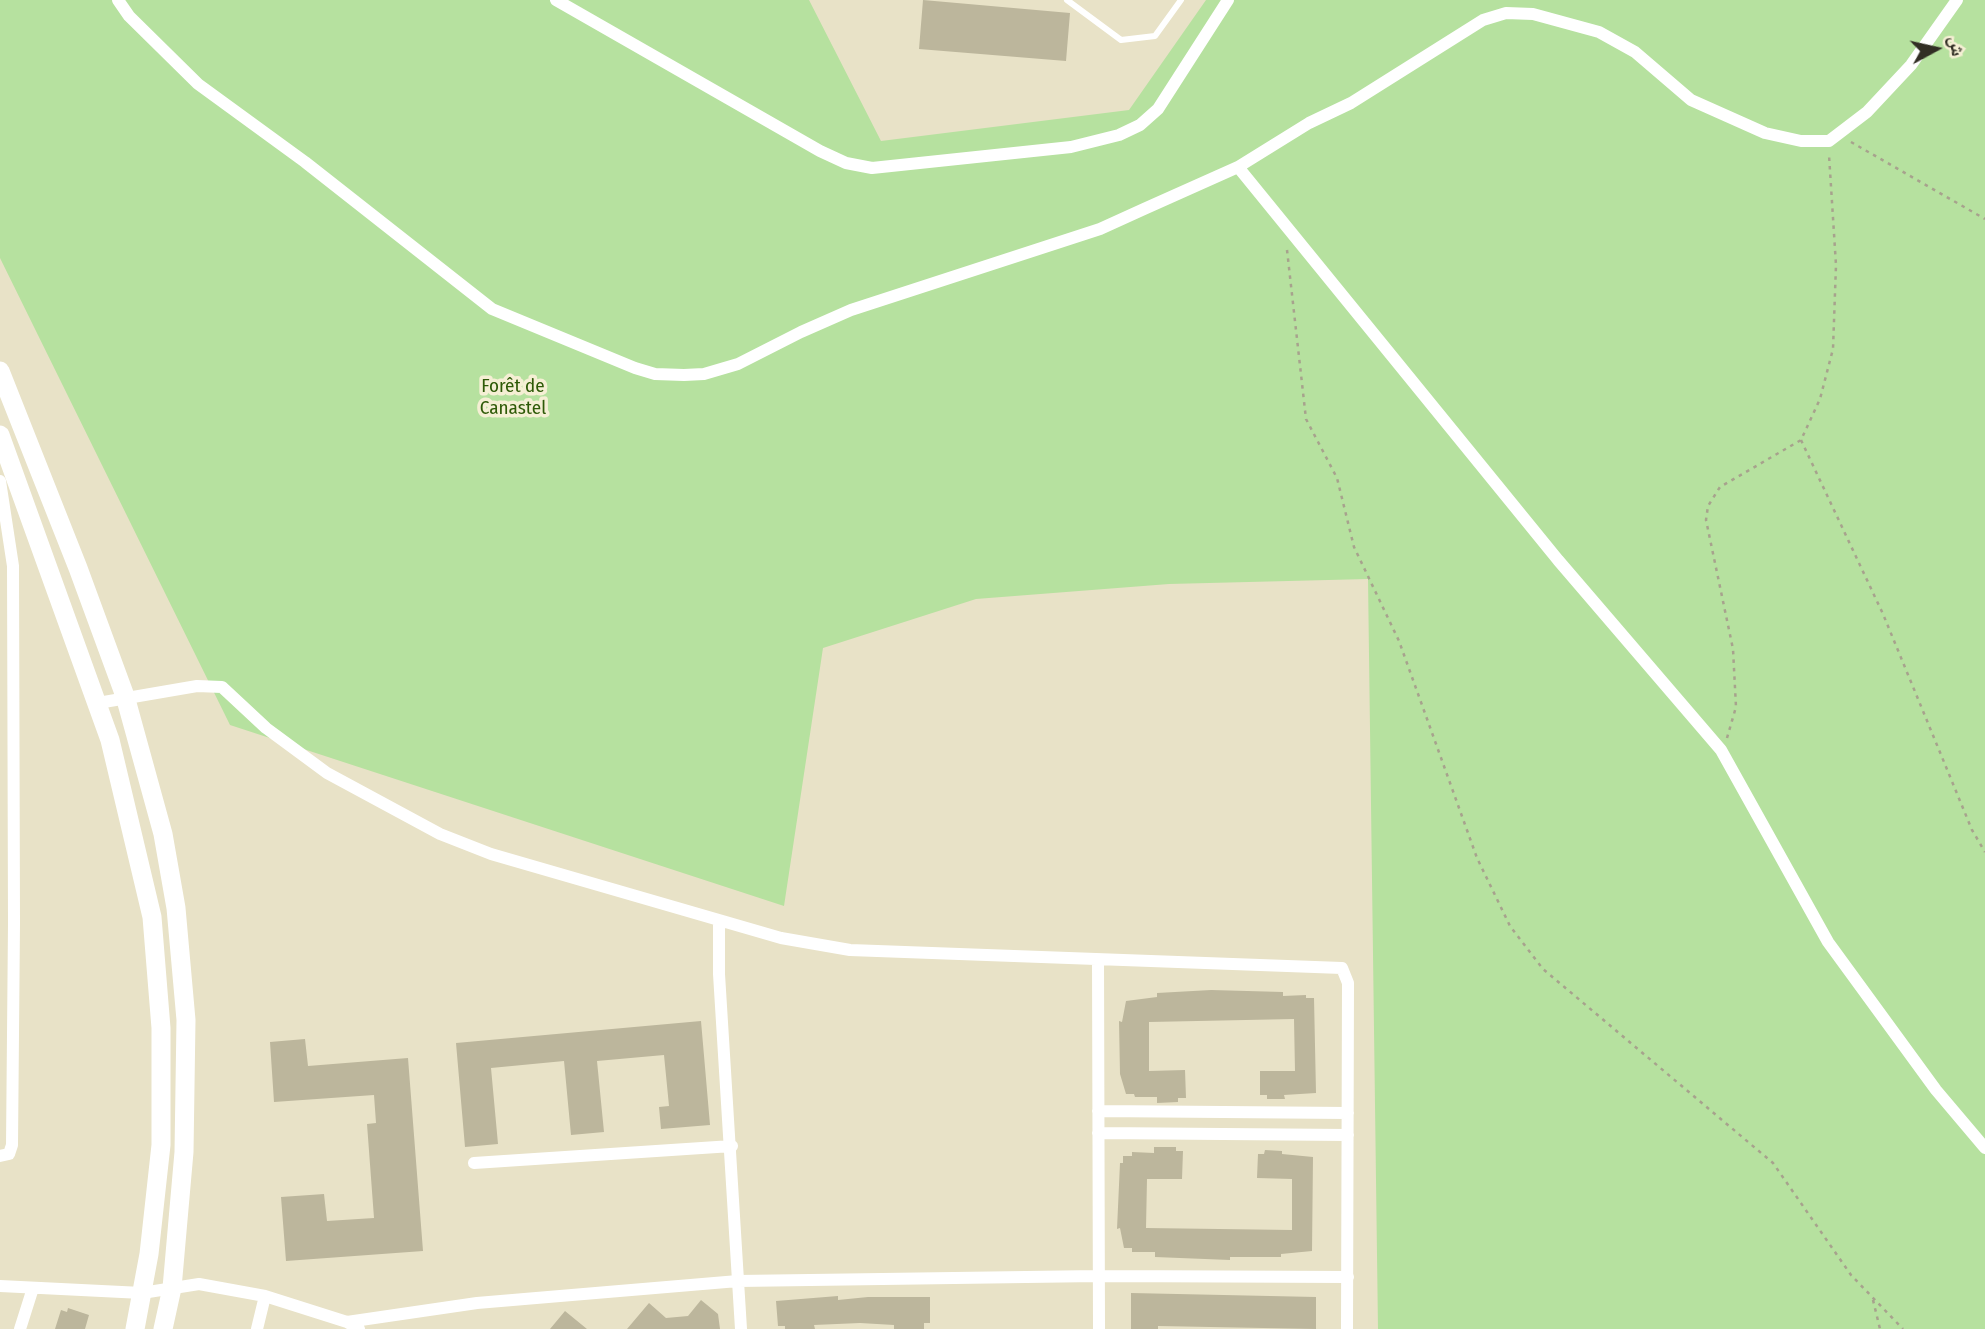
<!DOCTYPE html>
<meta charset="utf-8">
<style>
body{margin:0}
#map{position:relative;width:1985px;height:1329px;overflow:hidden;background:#e8e2c7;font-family:"Fira Sans Condensed","Noto Naskh Arabic",sans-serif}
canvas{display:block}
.north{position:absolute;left:1901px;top:14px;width:70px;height:70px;-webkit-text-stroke:5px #f5efd4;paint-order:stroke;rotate:82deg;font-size:19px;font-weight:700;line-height:28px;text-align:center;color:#312e24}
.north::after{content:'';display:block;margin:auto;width:24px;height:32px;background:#312e24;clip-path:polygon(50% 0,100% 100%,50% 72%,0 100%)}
</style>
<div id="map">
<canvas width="1985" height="1329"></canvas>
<div class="north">ش</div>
</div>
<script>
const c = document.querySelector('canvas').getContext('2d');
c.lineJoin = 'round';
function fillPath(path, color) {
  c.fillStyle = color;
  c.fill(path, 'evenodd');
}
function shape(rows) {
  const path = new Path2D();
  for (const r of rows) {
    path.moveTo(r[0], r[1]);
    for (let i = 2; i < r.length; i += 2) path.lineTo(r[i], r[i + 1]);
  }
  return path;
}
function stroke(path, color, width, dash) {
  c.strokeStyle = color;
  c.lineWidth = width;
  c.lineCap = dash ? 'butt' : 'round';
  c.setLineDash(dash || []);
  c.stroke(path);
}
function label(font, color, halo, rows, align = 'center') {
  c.font = font + ' "Fira Sans Condensed",sans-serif';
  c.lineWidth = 7;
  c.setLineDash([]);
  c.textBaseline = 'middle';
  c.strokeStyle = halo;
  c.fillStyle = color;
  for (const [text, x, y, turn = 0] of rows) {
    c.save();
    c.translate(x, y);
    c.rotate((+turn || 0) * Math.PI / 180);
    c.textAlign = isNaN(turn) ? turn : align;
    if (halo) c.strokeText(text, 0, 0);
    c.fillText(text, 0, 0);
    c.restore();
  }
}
fillPath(shape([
 [0,0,809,0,881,141,1129,110,1206,0,1985,0,1985,1329,1378,1329,1368,579,1169,584,976,599,823,648,784,906,230,725,0,258]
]), '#b6e19f');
fillPath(shape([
 [923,0,1070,13,1066,61,919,49],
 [1211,990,1283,992,1283,996,1306,995,1306,998,1314,998,1316,1093,1284,1095,1285,1099,1267,1099,1267,1095,1260,1095,1260,1071,1295,1071,1294,1019,1149,1022,1149,1071,1185,1070,1186,1098,1178,1098,1178,1102,1157,1103,1157,1097,1135,1097,1134,1094,1126,1094,1120,1074,1119,1021,1122,1022,1126,1001,1157,997,1157,993],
 [701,1021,710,1125,661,1129,659,1107,669,1106,664,1055,597,1061,604,1132,571,1135,564,1061,491,1068,498,1144,465,1147,456,1043],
 [305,1039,308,1066,408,1058,423,1251,286,1261,281,1197,324,1194,327,1221,374,1218,367,1124,376,1123,374,1095,274,1102,270,1042],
 [1154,1147,1176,1147,1176,1151,1183,1151,1182,1179,1147,1179,1146,1228,1292,1230,1292,1179,1257,1178,1258,1154,1264,1154,1265,1150,1282,1151,1282,1154,1313,1157,1312,1251,1281,1254,1281,1257,1230,1257,1230,1260,1155,1257,1155,1252,1132,1252,1132,1248,1124,1248,1120,1228,1117,1229,1120,1163,1123,1163,1123,1156,1132,1156,1132,1152,1154,1153],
 [1131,1293,1316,1297,1316,1329,1158,1326,1158,1329,1131,1329],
 [838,1296,838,1300,868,1297,930,1297,930,1323,924,1323,924,1329,894,1329,894,1325,860,1323,814,1325,815,1329,785,1329,785,1326,778,1326,776,1301],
 [701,1300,718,1314,720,1329,627,1329,649,1303,666,1318,688,1316],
 [68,1308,89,1315,85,1329,55,1329,61,1310,67,1312],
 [565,1311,587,1329,550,1329]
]), '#bcb69c');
stroke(shape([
 [1851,142,1985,219],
 [1287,250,1306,419,1337,478,1354,547,1399,641,1477,858,1510,926,1543,969,1773,1163,1851,1275,1903,1329],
 [1801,440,1883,614,1972,830,1985,852],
 [1727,738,1736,707,1733,649,1706,520,1708,506,1720,487,1801,440,1820,399,1833,349,1836,265,1829,155],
 [1873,1300,1880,1329]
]), '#a7a28d', 2.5, [3.5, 5]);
stroke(shape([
 [1067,0,1121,40,1155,36,1181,0]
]), '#fff', 6);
stroke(shape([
 [118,0,129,16,198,84,305,162,492,309,635,368,655,374,684,375,704,374,738,364,801,332,851,310,1100,229,1144,209,1238,167,1309,123,1351,103,1483,20,1506,13,1533,14,1599,32,1635,52,1691,100,1765,133,1801,141,1829,141,1867,112,1911,65,1957,0],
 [556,0,820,151,846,163,872,168,1071,147,1119,135,1140,125,1158,109,1228,0],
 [1238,167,1558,560,1721,750,1828,942,1936,1090,1985,1148],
 [0,481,13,566,14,923,12,1145,9,1154,0,1156],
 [98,703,197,686,222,687,266,728,327,773,440,834,491,854,781,938,850,950,1342,968,1348,983,1347,1329],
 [719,921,719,974,741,1329],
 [1098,961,1099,1329],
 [1098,1111,1348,1113],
 [1098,1133,1348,1135],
 [474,1163,732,1146],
 [0,1286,142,1293,199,1284,265,1296,347,1322,359,1329],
 [347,1322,477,1303,738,1281,1098,1276,1348,1277],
 [20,1329,33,1288],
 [257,1329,265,1296]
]), '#fff', 12);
stroke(shape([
 [0,371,78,568,125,696,163,834,176,908,186,1020,184,1152,172,1288,163,1329],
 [0,435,110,740,152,917,161,1028,161,1145,149,1254,135,1329]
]), '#fff', 19);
label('19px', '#2e5a07', '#f5efd4', [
 ["Forêt de",513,387],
 ["Canastel",513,409]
]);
</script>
